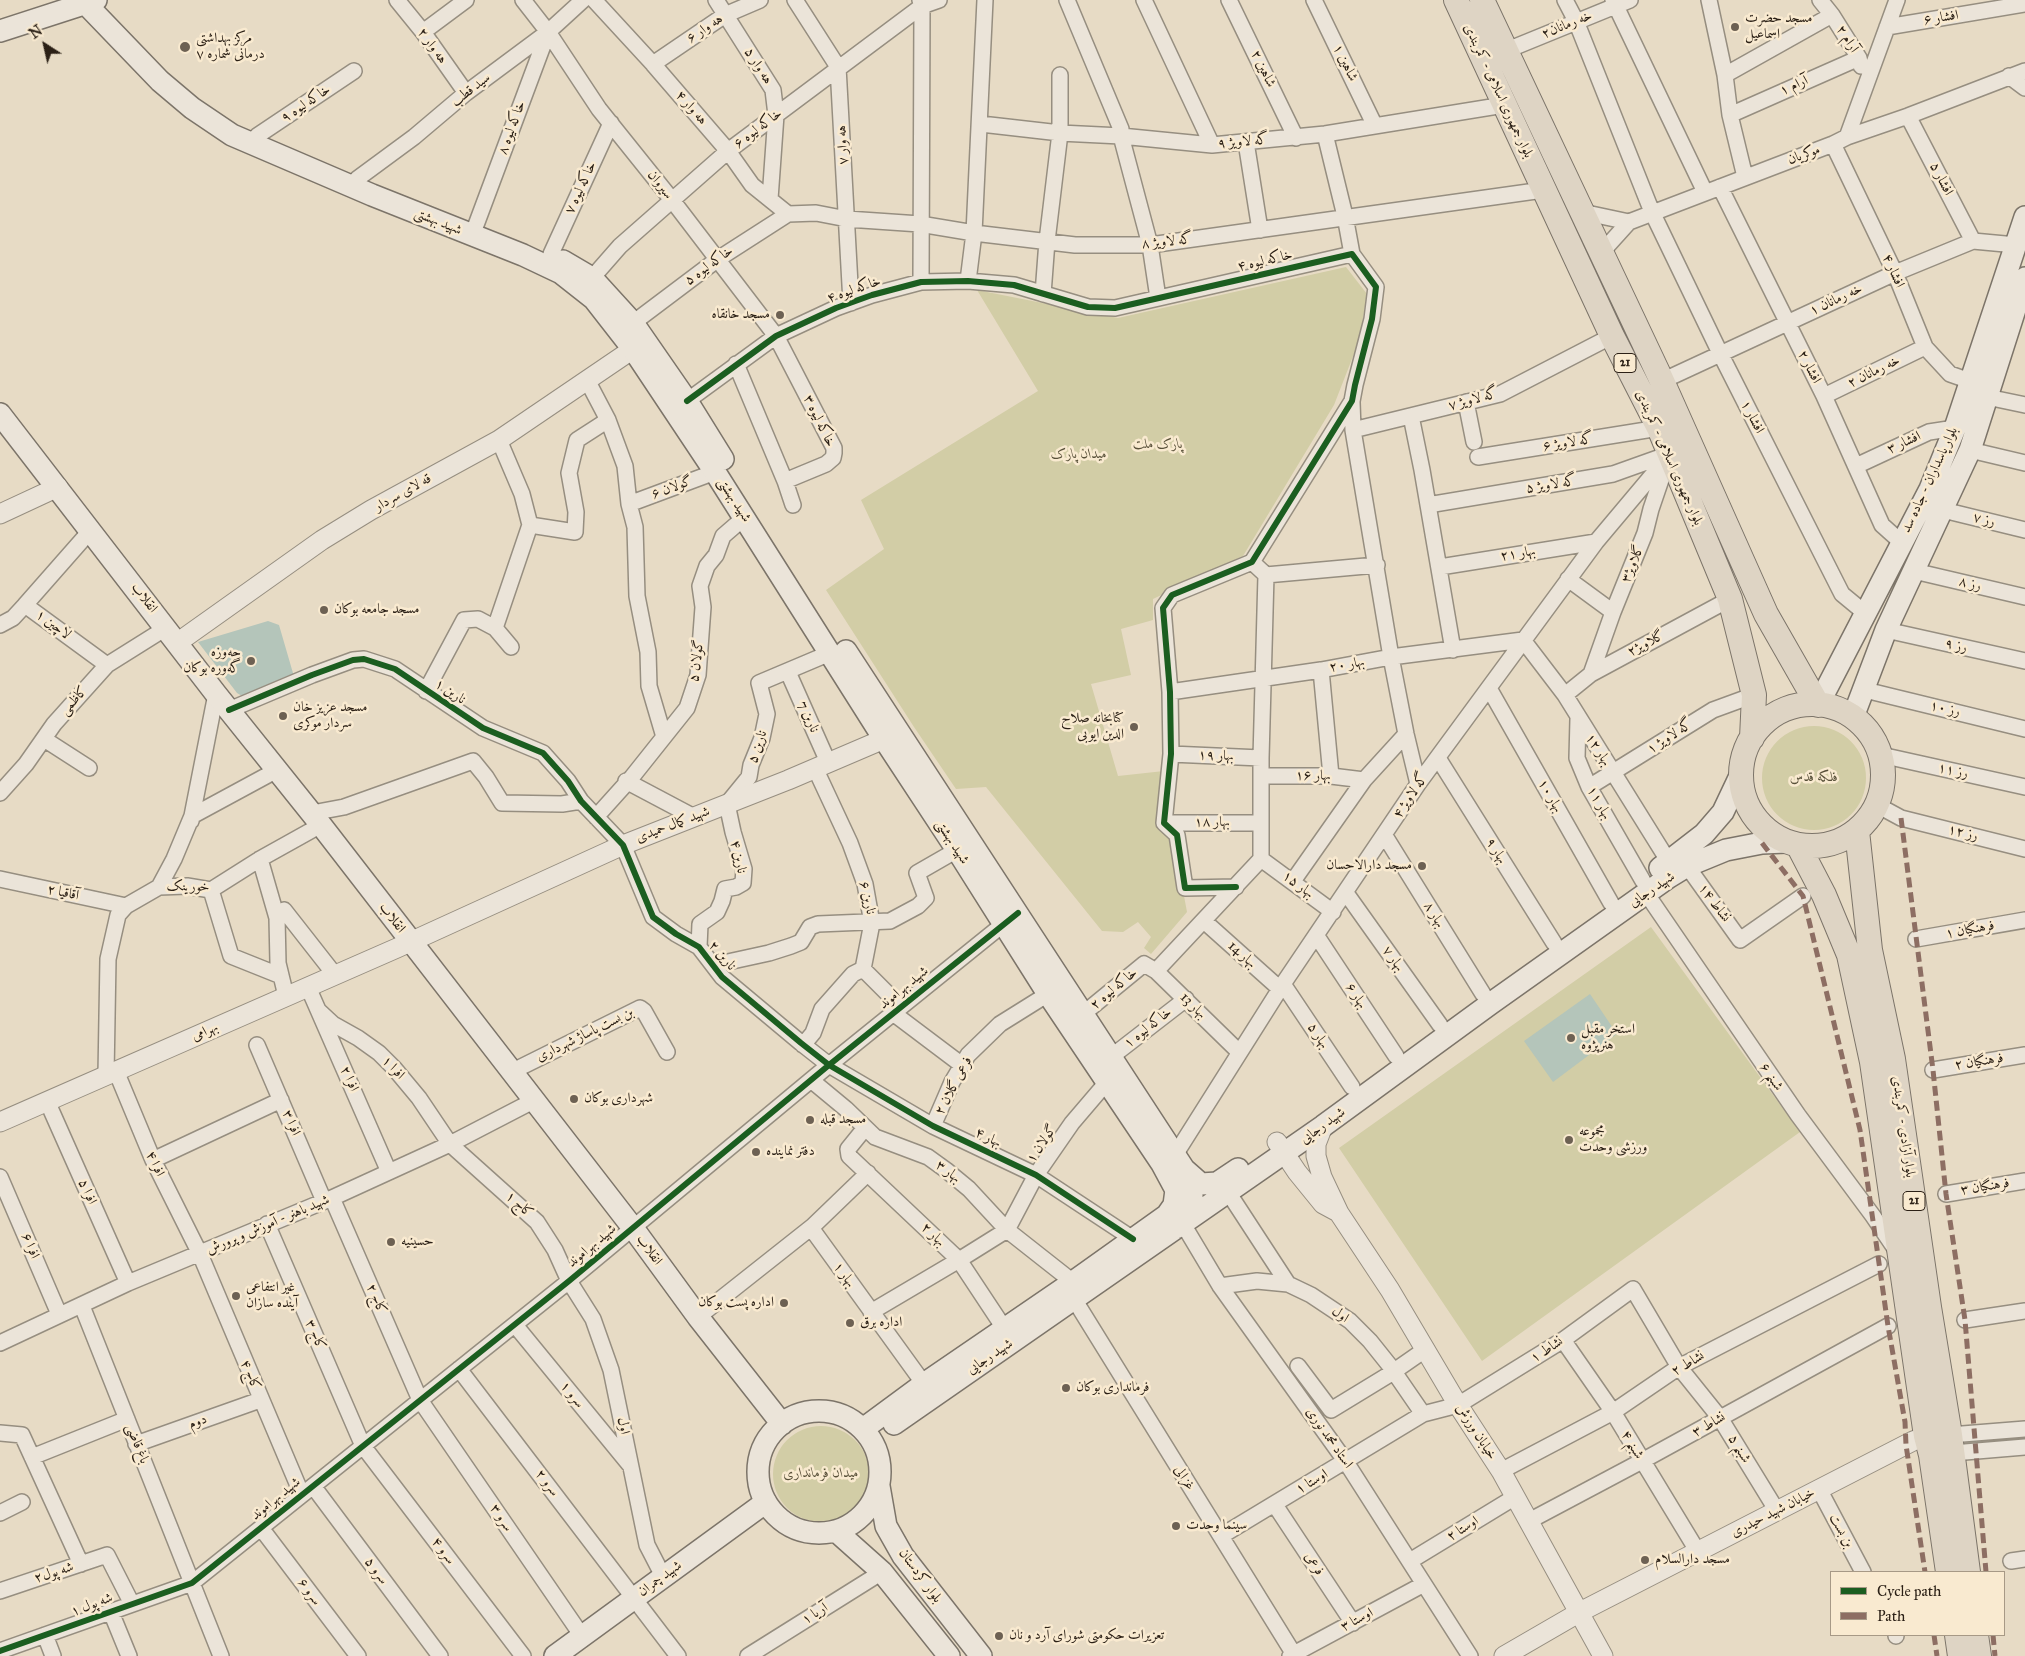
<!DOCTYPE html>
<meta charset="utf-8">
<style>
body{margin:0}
#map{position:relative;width:2025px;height:1656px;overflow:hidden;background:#e7dbc5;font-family:"IM FELL Great Primer",serif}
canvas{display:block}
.legend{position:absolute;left:1830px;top:1571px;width:175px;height:65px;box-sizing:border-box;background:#f9ead0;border:1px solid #a79986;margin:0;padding:6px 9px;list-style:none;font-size:15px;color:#2b2016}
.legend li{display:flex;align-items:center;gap:10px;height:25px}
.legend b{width:25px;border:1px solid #a79986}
.north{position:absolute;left:20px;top:20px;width:50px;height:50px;-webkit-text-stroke:4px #f9ead0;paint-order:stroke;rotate:325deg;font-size:14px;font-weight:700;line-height:20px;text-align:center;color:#2b2016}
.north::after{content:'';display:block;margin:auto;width:18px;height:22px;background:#2b2016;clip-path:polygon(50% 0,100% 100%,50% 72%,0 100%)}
</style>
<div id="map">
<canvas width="2025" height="1656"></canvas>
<ul class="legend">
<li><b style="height:6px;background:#1b5e20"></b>Cycle path</li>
<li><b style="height:6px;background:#8d6e63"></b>Path</li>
</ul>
<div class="north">N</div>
</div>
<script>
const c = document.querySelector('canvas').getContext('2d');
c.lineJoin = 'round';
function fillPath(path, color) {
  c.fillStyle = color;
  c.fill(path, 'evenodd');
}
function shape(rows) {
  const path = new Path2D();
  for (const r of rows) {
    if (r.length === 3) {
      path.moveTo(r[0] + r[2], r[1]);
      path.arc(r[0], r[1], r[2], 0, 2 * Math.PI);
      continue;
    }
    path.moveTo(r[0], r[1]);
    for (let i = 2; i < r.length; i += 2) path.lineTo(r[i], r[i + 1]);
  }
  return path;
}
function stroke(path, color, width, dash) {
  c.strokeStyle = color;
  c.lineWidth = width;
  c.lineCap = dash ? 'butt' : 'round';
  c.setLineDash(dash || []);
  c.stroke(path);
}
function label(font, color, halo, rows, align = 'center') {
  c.font = font + ' "IM FELL Great Primer",Amiri,serif';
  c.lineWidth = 5;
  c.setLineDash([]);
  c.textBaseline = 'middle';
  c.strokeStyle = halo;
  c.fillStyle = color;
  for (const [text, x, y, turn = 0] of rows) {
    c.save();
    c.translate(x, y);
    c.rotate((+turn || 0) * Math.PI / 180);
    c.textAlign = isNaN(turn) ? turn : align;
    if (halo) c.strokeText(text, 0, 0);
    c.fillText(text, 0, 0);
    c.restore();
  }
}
fillPath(shape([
 [1346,267,1367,294,1359,341,1334,405,1243,556,1153,599,1153,620,1121,629,1131,675,1091,684,1118,776,1164,771,1173,837,1187,912,1151,954,1144,948,1151,937,1138,922,1123,932,1102,931,986,787,956,789,914,727,826,590,884,549,861,500,1038,391,977,290,1118,318],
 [1814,778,52],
 [1651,927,1800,1132,1482,1361,1339,1148],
 [821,1474,48]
]), '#d2cda6');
fillPath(shape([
 [268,621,279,625,295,680,248,696,242,696,237,693,198,642],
 [1590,994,1617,1034,1553,1082,1524,1041]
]), '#b4c5ba');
const minor = shape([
 [397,0,423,32,466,93],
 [523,0,548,32,599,109,672,200,776,336,834,448,834,453,833,458,826,464,785,481],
 [594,0,653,64,728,151,752,185,788,214],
 [716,0,773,90,776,115,770,199],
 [795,0,838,67,851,303],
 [920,0,922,6,921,282],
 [1067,0,1121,129,1121,136,1150,245,1158,298],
 [1144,0,1212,145],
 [1229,0,1296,138],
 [1314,0,1375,126],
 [1565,0,1576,21,1652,212,1720,353,1842,594,1865,613],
 [1613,0,1705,192],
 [1709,0,1725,75,1730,115,1745,177],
 [1820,0,1832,15,1859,58,1861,66],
 [1887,27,2025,4],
 [423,32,466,0],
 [1505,51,1630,0],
 [653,64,725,15,760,0],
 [1725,75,1832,15],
 [2009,76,2025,88],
 [1730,115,1859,58],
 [1908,116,1973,241],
 [981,124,1060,133,1121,136,1212,145,1325,134,1504,105],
 [1325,134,1345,216,1352,254],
 [257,136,354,71],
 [1847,137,1897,0],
 [1246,142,1260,230],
 [1833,144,1895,273,1925,347,1950,374,1970,381],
 [357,179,414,137,466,93,548,32,583,0],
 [1720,187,1824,396,1882,525,1901,542],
 [1582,212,1629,222,1833,144,1847,137,1908,116,2025,71],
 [788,214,816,213,847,219,920,224,974,233,1075,245,1150,245,1543,190],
 [476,225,548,32],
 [1601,253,1629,222],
 [551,254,611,123],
 [592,278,620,246,728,151,922,6,939,0],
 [968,281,974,233,985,0],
 [1043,294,1047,241,1060,133,1060,75],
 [633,323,718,259,788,214],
 [736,364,785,481,793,505],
 [587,380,608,420,625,466,629,504,635,527,637,596,648,652,649,686,664,737],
 [1662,381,1895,273,1973,241,2016,245],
 [1824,396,1925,347],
 [1987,397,2025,405],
 [687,401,776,336,836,308,872,295,921,282,968,281,1014,285,1088,307,1115,308,1352,254,1376,287,1372,319,1355,385,1352,401,1252,562,1172,595,1163,608,1170,692,1171,754,1164,823,1177,835,1185,888,1236,887],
 [1352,402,1353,430,1391,657,1406,734,1418,784],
 [1466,402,1474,442],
 [1411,416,1422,470,1453,650],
 [1353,430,1500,394,1612,336],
 [499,440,522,494,530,525,575,532,576,512,569,473,577,440,608,420],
 [1970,450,2025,463],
 [1478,457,1659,428],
 [1856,466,1929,432,1955,428],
 [629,504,715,472],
 [1428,505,1613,474,1669,454],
 [1943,510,2025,530],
 [1440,567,1596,542],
 [1914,571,2025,597],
 [1266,575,1377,565],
 [1568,579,1613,612],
 [25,605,91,530],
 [0,625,13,618,25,605,107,665],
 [495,628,530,525],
 [1886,630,2025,661],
 [1321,670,1331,776],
 [788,672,828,762],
 [1591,674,1613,612,1645,533,1651,509,1666,465],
 [1490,690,1611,903],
 [1865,690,2025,729],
 [426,691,464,620,478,619,495,628,511,647],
 [1170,692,1321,670,1391,657,1523,640,1565,695,1669,862],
 [1565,695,1591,674,1730,599],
 [229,710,312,675,353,660,364,659,395,669,483,728,543,753,568,781,581,801,623,845,653,917,676,934,699,947,722,977,801,1043,829,1065,933,1126,1036,1175,1133,1239],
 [1578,719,1577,758,1589,787,1643,881],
 [44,739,89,768],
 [1171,754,1261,758],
 [1881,755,2025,787],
 [1438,758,1554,943],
 [1262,776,1331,776,1364,780],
 [626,781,694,817],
 [1589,787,1713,710,1754,695],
 [0,793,26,764,54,724,107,665,166,628],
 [1877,805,1901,818,2025,849],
 [312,813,344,807,473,761,486,777,502,803,562,804,581,801],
 [596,817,632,777,687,708,698,675,703,607,700,586,707,566,716,555,723,536,745,517],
 [191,821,216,694],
 [1164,823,1261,823],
 [1385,836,1483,994],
 [260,859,277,918,278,963,286,996],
 [1261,859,1333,912],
 [1687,866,1740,940,1803,896],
 [0,879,126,906],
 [1293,881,1364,780,1406,734],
 [159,887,174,859,192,816,277,770],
 [211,890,231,956,281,976],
 [1346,893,1440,1025],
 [1646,893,1798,1115,1873,1216,1896,1250],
 [284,910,335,975],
 [1204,921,1280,989],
 [1316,935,1396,1056],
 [1916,939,2025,920],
 [699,947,700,924,717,912,722,901,725,889,736,887,743,883,744,869,733,832,727,804,749,777,751,765,762,738,767,714,759,683,830,653],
 [714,965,769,953,791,946,801,942,810,927,818,924,890,921,918,906,926,898,917,873,957,850],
 [863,969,901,1007],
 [1156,971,1261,859,1261,758,1266,575,1252,562],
 [1283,984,1352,1087],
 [308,987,389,1172],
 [319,1011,333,1024,358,1038,379,1053,394,1068,419,1098,450,1144,537,1222,555,1250,569,1281,593,1319,611,1370,647,1545,663,1576],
 [893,1013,962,1065],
 [1083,1014,1144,964,1156,971,1239,1052],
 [257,1045,324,1201],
 [803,1045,813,1033,822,1009,853,974,863,969,872,923,865,884,850,843,815,768],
 [1111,1057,1186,999],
 [1933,1070,2025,1055],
 [116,1071,153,1160,200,1254,302,1495],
 [511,1072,640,1008,644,1011,667,1052],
 [106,1075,108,959,118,915,126,906,159,887,187,886,211,890,260,859,321,825],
 [811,1080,846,1109,875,1137,928,1157,946,1170,969,1189,1007,1230,1073,1282],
 [47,1101,128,1283],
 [933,1126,952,1082,968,1055,1000,1024,1048,994],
 [865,1128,848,1149,849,1156,959,1260,1004,1328],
 [1175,1155,1283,984,1418,784,1596,542,1670,454],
 [153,1160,281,1100],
 [868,1173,813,1226,814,1232,924,1384],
 [0,1177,59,1314],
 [1228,1192,1288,1284],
 [1946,1194,2025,1181],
 [332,1198,420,1400,582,1636],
 [267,1224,363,1446,523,1656],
 [1183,1224,1220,1286,1346,1462,1470,1656],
 [1220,1286,1257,1281,1288,1284,1311,1295,1350,1321,1370,1341,1390,1366,1423,1414],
 [1074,1299,1295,1656],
 [82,1306,221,1656],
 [871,1312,959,1260,1007,1230,1036,1175,1072,1123,1107,1082],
 [698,1317,813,1226],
 [1965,1320,2025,1311],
 [515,1325,629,1464],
 [1563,1340,1613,1412,1698,1552],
 [0,1343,128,1283,332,1198,450,1144,533,1101],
 [1298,1366,1331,1410,1390,1374,1426,1349],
 [459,1369,678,1656],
 [0,1433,22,1435,81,1564],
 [1950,1435,2025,1429],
 [136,1444,260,1400],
 [1953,1453,2025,1447],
 [32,1457,127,1419],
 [1501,1471,1613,1412,1679,1367,1879,1264],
 [313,1486,440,1656],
 [1819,1489,1863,1572],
 [1275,1505,1353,1623],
 [0,1513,22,1502],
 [1529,1521,1642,1461,1888,1326],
 [261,1528,358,1656],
 [1221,1536,1423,1414,1458,1405,1563,1340,1633,1289,1679,1367,1720,1418,1777,1511],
 [1410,1561,1515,1497],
 [2011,1561,2025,1559],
 [0,1591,107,1555,132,1604],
 [111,1612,129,1656],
 [45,1635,53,1656],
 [1896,1635,1896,1636],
 [0,1651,192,1583,569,1281,829,1065,1011,918],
 [748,1656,882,1572],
 [1290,1656,1424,1584]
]);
const tertiary = shape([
 [0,514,58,487],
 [177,643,322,540,371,510,499,440,633,349],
 [0,1122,397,948,623,845,788,780,898,733],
 [1323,1126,1316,1144,1316,1156,1322,1177,1339,1213,1390,1290,1458,1405,1501,1471,1603,1656],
 [1277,1142,1297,1172,1323,1204,1336,1211],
 [1504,1656,1580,1612,1913,1441,1926,1436,1938,1435]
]);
const secondary = shape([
 [82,0,160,81,192,108,232,135,372,195,523,255,561,273,594,299,633,349,715,472,884,739,957,850,1048,994,1162,1164,1176,1190,1174,1205,1167,1215,1073,1282,924,1384,863,1429],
 [0,31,96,0],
 [563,261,592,278,633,323,687,401,723,459],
 [0,414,216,694,321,825,633,1228,698,1317,782,1424],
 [846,651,1184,1169,1190,1182,1192,1196,1187,1213,1176,1228],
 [1818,705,1930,489,1955,428,2025,217],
 [1853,717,1886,630,1970,450,2025,278],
 [1660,868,1704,834,1723,812,1741,774],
 [1184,1169,1201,1184,1217,1183,1238,1169],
 [819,1472,61],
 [894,1424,1323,1126,1490,1004,1669,877,1687,866,1726,850,1762,843,1786,842],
 [879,1486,886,1526,903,1556,981,1656],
 [836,1531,882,1572,949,1656],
 [555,1656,766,1502]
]);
const primary = shape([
 [1456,0,1612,336,1659,428,1730,599,1754,695,1752,738],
 [1482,0,1662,381,1766,614,1818,705],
 [1812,775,71],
 [1857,831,1870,950,1893,1059,1929,1307,1950,1435,1968,1572],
 [1798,845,1824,895,1849,955,1872,1062,1926,1436,1931,1455,1948,1572],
 [1957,1635,1960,1656],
 [1976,1635,1979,1656]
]);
stroke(minor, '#968e80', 18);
stroke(tertiary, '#968e80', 21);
stroke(secondary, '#7c7469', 24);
stroke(primary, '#7c7469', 26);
stroke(minor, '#ebe4d9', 15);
stroke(tertiary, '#ebe4d9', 19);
stroke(secondary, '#ebe4d9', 21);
stroke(primary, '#ded4c4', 24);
stroke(shape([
 [1901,818,1933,1070,1946,1194,1965,1320,1986,1572],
 [1762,843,1803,896,1860,1130,1888,1326,1905,1422,1906,1445,1925,1572],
 [1934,1635,1937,1656],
 [1993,1635,1995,1656]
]), '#8d6e63', 5, [10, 5]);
stroke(shape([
 [687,401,776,336,836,308,872,295,921,282,968,281,1014,285,1088,307,1115,308,1352,254,1376,287,1372,319,1355,385,1352,401,1252,562,1172,595,1163,608,1170,692,1171,754,1164,823,1177,835,1185,888,1236,887],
 [229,710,312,675,353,660,364,659,395,669,483,728,543,753,568,781,581,801,623,845,653,917,676,934,699,947,722,977,801,1043,829,1065,933,1126,1036,1175,1133,1239],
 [0,1651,192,1583,569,1281,829,1065,1018,913]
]), '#1b5e20', 6);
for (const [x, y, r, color] of [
 [1735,27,5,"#6d6153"],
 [185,47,6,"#6d6153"],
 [780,315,5,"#6d6153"],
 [324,610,5,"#6d6153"],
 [251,661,5,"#6d6153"],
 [283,716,5,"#6d6153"],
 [1134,727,5,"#6d6153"],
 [1422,866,5,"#6d6153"],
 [1571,1038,5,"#6d6153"],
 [574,1099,5,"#6d6153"],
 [810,1120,5,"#6d6153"],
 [1569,1140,5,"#6d6153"],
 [756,1152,5,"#6d6153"],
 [391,1242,5,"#6d6153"],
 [236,1296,5,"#6d6153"],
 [784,1303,5,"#6d6153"],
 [850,1323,5,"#6d6153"],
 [1066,1388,5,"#6d6153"],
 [1176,1526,5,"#6d6153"],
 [1645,1560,5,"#6d6153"],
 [999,1636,5,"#6d6153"]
]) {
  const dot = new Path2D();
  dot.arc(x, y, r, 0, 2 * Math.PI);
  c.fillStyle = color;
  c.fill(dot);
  stroke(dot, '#f9ead0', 2);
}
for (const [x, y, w] of [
 [1625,363,22],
 [1914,1201,22]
]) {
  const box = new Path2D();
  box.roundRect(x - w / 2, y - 9.5, w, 19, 4);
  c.fillStyle = '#f9ead0';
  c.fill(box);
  stroke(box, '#2b2016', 1);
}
label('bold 12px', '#2b2016', null, [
 ["21",1625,363],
 ["21",1914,1201]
]);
label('14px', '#2b2016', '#f9ead0', [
 ["افشار ۶",1941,18,-9],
 ["خه رمانان۲",1567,25,-22],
 ["هه وار ۶",705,29,-34],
 ["آرام ۲",1847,39,58],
 ["هه وار ۲",432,46,54],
 ["شاهین ۱",1345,63,64],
 ["هه وار ۵",758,66,57],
 ["شاهین ۲",1263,69,64],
 ["آرام ۱",1794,86,-24],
 ["سید قطب",471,90,-38],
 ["بلوار جمهوری اسلامی - کمربندی",1498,91,65],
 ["خاکه لیوه ۹",306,104,-34],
 ["هه وار ۴",691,108,49],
 ["خاکه لیوه ۸",512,128,-70],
 ["خاکه لیوه ۶",758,129,-37],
 ["گه لاویژ ۹",1243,142,-5],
 ["هه وار ۷",843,145,-93],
 ["موکریان",1804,155,-20],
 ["افشار ۵",1941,179,63],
 ["سیروان",660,185,52],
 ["خاکه لیوه ۷",581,188,-65],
 ["شهید بهشتی",438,222,22],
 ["گه لاویژ ۸",1167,242,-6],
 ["خاکه لیوه ۴",1265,261,-13],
 ["خاکه لیوه ۵",709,266,-36],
 ["افشار ۴",1893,271,66],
 ["خاکه لیوه ۴",854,290,-19],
 ["خه رمانان ۱",1836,300,-25],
 ["افشار ۲",1809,367,63],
 ["خه رمانان ۲",1874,372,-26],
 ["گه لاویژ ۷",1473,400,-15],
 ["افشار ۱",1752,417,63],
 ["خاکه لیوه ۳",819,421,64],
 ["گه لاویژ ۶",1568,443,-9],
 ["افشار ۳",1904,443,-25],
 ["بلوار جمهوری اسلامی - کمربندی",1669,458,66],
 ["بلوار پاسداران - جاده سد",1930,480,-65],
 ["گه لاویژ ۵",1551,485,-9],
 ["گولان ۶",672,488,-20],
 ["قه لای سردار",403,493,-29],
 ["شهید بهشتی",734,500,57],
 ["رز ۷",1984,520,14],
 ["بهار ۲۱",1518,554,-9],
 ["گلاویژ۳",1633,564,-68],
 ["رز ۸",1970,584,13],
 ["انقلاب",144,598,52],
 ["لاچین ۱",53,625,36],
 ["گلاویژ۲",1646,644,-28],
 ["رز ۹",1956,646,12],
 ["گولان ۵",697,661,-83],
 ["بهار ۲۰",1347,665,-10],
 ["نارین ۱",450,692,34],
 ["کاظمی",74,701,-48],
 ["رز ۱۰",1945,709,13],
 ["نارین 7",808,717,66],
 ["گه لاویژ ۱",1670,737,-33],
 ["نارین ۵",758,747,-72],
 ["بهار ۱۲",1598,750,57],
 ["بهار ۱۹",1216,756,2],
 ["رز ۱۱",1953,771,12],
 ["بهار ۱۶",1313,776,1],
 ["گه لاویژ ۴",1411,796,-56],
 ["بهار ۱۰",1550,796,60],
 ["بهار ۱۱",1599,803,61],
 ["بهار ۱۸",1212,823],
 ["شهید کمال حمیدی",673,825,-21],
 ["رز ۱۲",1963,833,14],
 ["شهید بهشتی",952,842,57],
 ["بهار ۹",1496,851,58],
 ["نارین ۴",738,857,78],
 ["بهار ۱۵",1298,885,37],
 ["خورینک",188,887,1],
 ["شهید رجایی",1652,890,-34],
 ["آقاقیا ۲",63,893,12],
 ["نارین ۶",867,898,77],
 ["نشاط ۱۴",1714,903,54],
 ["بهار ۸",1434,915,58],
 ["انقلاب",392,918,53],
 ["فرهنگیان ۱",1970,930,-10],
 ["بهار 14",1242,955,42],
 ["نارین ۲",722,956,49],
 ["بهار ۷",1393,959,55],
 ["شهید بهراموند",904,988,-39],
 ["خاکه لیوه ۲",1114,989,-40],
 ["بهار ۶",1356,996,56],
 ["بهار 13",1193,1006,44],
 ["خاکه لیوه ۱",1148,1028,-38],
 ["بهرامی",205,1032,-24],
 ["بن بست پاساژ شهرداری",585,1035,-26],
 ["بهار ۵",1318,1036,56],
 ["فرهنگیان ۲",1979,1062,-9],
 ["افرا ۱",393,1068,47],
 ["شبنم ۶",1771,1077,55],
 ["افرا ۲",349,1079,66],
 ["فرعی گلان ۲",954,1086,-62],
 ["افرا ۳",291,1123,67],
 ["شهید رجایی",1323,1126,-36],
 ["بلوار آزادی - کمربندی",1903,1127,82],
 ["بهار ۴",988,1138,26],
 ["گولان ۱",1042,1144,-56],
 ["افرا ۴",155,1164,65],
 ["بهار ۳",948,1172,37],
 ["فرهنگیان ۳",1985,1187,-9],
 ["افرا ۵",87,1192,66],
 ["کاج ۱",519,1205,42],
 ["شهید باهنر - آموزش و پرورش",268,1225,-23],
 ["بهار ۲",933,1235,44],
 ["افرا ۶",30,1246,67],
 ["شهید بهراموند",592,1246,-40],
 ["انقلاب",649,1250,54],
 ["بهار ۱",844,1275,54],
 ["کاج ۲",376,1299,67],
 ["اول",1340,1315,36],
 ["کاج ۳",315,1335,66],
 ["نشاط ۱",1547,1350,-33],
 ["شهید رجایی",990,1357,-34],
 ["نشاط ۲",1688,1364,-30],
 ["کاج ۴",250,1375,67],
 ["سرو ۱",572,1395,51],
 ["دوم",198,1422,-20],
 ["نشاط ۳",1709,1425,-29],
 ["اول",623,1426,79],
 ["خیابان ورزش",1476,1432,57],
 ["استاد محمد نوری",1329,1438,55],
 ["باغ قاضی",137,1444,68],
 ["شبنم ۴",1632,1445,59],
 ["شبنم ۵",1739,1449,59],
 ["غزالی",1184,1478,58],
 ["اوستا ۱",1312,1482,-31],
 ["سرو ۲",547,1483,52],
 ["شهید بهراموند",276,1499,-39],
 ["خیابان شهید حیدری",1773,1513,-27],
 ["سرو ۳",501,1518,56],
 ["اوستا ۲",1463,1529,-32],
 ["بن بست",1841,1531,62],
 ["سرو ۴",443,1551,53],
 ["فرعی",1314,1564,57],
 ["سرو ۵",376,1571,53],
 ["شه پول۲",54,1573,-18],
 ["بلوار کردستان",920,1576,54],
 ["شهید چمران",660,1579,-36],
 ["سرو ۶",309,1592,53],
 ["شه پول ۱",92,1605,-20],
 ["آریا ۱",815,1614,-32],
 ["اوستا ۳",1357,1620,-28]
]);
label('14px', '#2b2016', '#f9ead0', [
 ["مسجد حضرت",1745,19],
 ["اسماعیل",1745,35],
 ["مرکز بهداشتی",196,39],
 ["درمانی شماره ۷",196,55],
 ["مسجد خانقاه",770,315,"right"],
 ["مسجد جامعه بوکان",334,610],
 ["حه‌وزه",241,653,"right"],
 ["گه‌وره بوکان",241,669,"right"],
 ["مسجد عزیز خان",293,708],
 ["سردار موکری",293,724],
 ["کتابخانه صلاح",1124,719,"right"],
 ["الدین ایوبی",1124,735,"right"],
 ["مسجد دارالاحسان",1412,866,"right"],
 ["استخر مقبل",1581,1030],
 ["هنرپژوه",1581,1046],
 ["شهرداری بوکان",584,1099],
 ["مسجد قبله",820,1120],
 ["مجموعه",1579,1132],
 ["ورزشی وحدت",1579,1148],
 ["دفتر نماینده",766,1152],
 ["حسینیه",401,1242],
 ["غیر انتفاعی",246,1288],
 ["آینده سازان",246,1304],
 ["اداره پست بوکان",774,1303,"right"],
 ["اداره برق",860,1323],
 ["فرمانداری بوکان",1076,1388],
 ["سینما وحدت",1186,1526],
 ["مسجد دارالسلام",1655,1560],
 ["تعزیرات حکومتی شورای آرد و نان",1009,1636]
], 'left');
label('italic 14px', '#585039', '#f9ead0', [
 ["پارک ملت",1158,445],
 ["میدان پارک",1079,455],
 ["فلکه قدس",1814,778],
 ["میدان فرمانداری",821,1474]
]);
</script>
